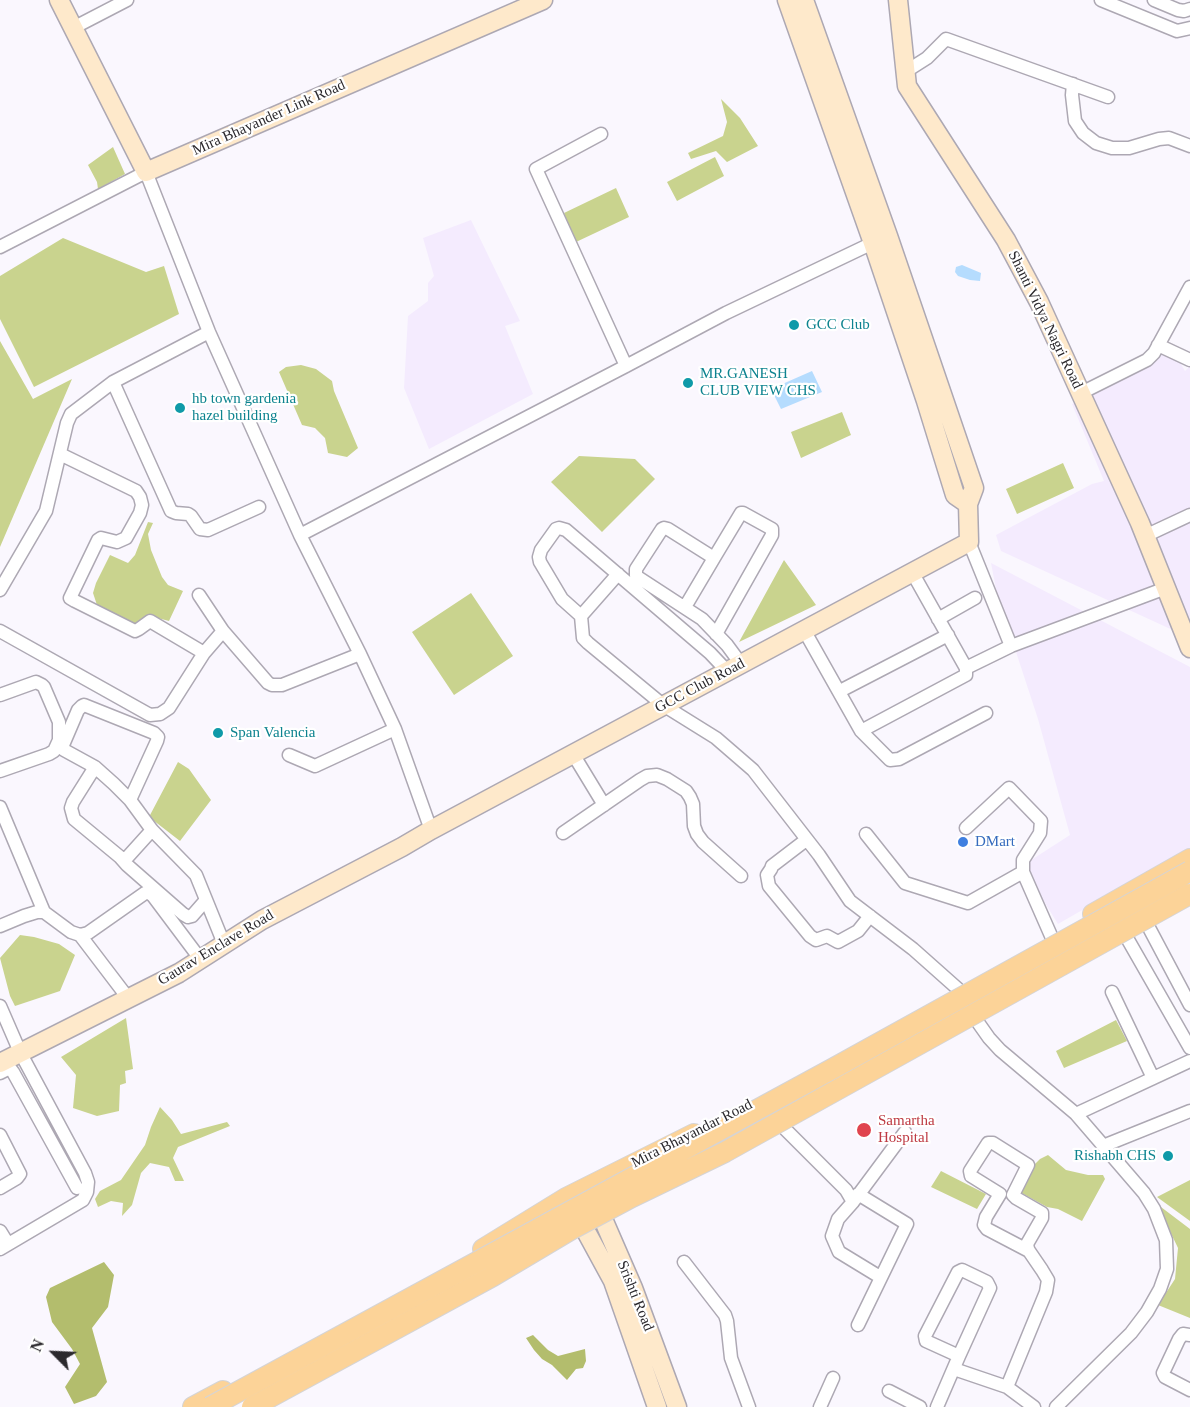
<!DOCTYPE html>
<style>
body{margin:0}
#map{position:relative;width:1190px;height:1407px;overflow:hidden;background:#faf7fe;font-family:Georgia,serif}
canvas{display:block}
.north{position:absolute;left:24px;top:1323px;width:60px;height:60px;-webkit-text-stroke:4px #fff;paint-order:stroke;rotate:294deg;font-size:16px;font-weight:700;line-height:24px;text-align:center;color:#2b292d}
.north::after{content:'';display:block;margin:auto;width:21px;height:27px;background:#2b292d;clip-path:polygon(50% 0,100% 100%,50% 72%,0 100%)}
</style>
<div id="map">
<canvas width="1190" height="1407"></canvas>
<div class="north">N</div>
</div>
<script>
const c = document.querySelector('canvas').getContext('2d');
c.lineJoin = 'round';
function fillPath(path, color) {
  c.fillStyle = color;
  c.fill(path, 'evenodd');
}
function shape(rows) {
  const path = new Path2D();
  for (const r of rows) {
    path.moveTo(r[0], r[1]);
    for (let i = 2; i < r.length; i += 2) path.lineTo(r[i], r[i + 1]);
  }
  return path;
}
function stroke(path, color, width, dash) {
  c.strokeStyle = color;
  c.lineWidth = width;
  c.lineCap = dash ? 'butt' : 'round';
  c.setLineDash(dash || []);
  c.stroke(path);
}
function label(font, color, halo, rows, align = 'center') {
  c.font = font + ' Georgia,serif';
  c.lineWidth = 4.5;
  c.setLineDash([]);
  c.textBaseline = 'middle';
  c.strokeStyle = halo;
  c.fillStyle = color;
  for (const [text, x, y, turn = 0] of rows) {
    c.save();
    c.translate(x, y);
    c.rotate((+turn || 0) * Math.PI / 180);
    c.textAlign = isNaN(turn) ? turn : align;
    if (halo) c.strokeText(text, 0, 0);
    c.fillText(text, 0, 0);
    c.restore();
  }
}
fillPath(shape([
 [471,220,520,321,505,326,533,394,429,449,404,388,408,316,428,301,428,283,434,276,423,238],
 [1172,349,1185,371,1190,366,1190,638,1001,551,996,535,1092,484,1104,481,1072,404],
 [991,563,1190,667,1190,848,1058,924,1025,871,1025,864,1070,835,1038,719,997,594]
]), '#f4ebfe');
fillPath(shape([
 [721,99,740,118,758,146,727,162,716,151,691,159,688,153,723,136,727,122],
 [113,147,125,174,98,189,97,182,88,165],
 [715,157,724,176,677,201,667,182],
 [616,188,629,217,576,242,564,213],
 [63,238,146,272,164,266,179,314,34,387,0,319,0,276],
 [0,341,33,399,72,379,0,547],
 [301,365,316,369,332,381,334,391,358,448,347,457,328,453,325,438,315,428,302,425,279,372,286,367],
 [842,412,851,435,801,458,791,432],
 [579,456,635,459,655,479,602,532,551,482],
 [1063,463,1074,488,1017,514,1006,489],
 [148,522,153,523,148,534,151,550,162,577,168,585,183,591,169,621,150,616,142,618,137,627,106,615,97,605,93,593,96,583,110,555,128,563,135,555],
 [784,560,816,605,739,642],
 [471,593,513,656,454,695,412,632],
 [178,762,189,769,211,800,180,841,149,817],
 [20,935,34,937,59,944,75,955,60,991,15,1006,10,996,0,958],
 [126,1018,133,1069,125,1071,126,1083,120,1085,119,1111,97,1116,73,1108,76,1075,61,1057],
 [1116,1020,1127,1041,1064,1068,1056,1051],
 [160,1107,172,1120,181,1134,227,1122,230,1126,178,1147,173,1158,184,1181,175,1181,169,1167,150,1163,141,1173,132,1205,122,1216,123,1203,111,1201,98,1207,95,1199,100,1191,121,1180,145,1145,151,1127],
 [1048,1155,1066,1170,1088,1175,1103,1175,1105,1179,1082,1221,1058,1209,1047,1207,1018,1191,1032,1167,1040,1159],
 [941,1171,986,1194,977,1209,931,1187],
 [1190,1180,1190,1221,1157,1197],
 [1157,1204,1190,1229,1190,1318,1158,1305,1175,1279,1178,1248]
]), '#c9d38e');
fillPath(shape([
 [104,1262,114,1275,108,1307,92,1328,107,1382,96,1396,74,1404,65,1387,80,1364,72,1349,52,1322,46,1297,50,1288],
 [533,1335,548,1350,558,1356,585,1349,586,1361,583,1368,576,1369,567,1380,552,1365,542,1359,534,1350,526,1338]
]), '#b3bd6d');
fillPath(shape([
 [962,265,981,273,980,281,970,280,958,276,955,272,956,267],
 [812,371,822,392,781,409,771,389]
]), '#b5dcfe');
const street = shape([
 [1101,0,1177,31,1190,28],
 [1154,0,1178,10,1184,11,1190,9],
 [73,28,127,0],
 [905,72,927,58,946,39,1108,97],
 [1073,84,1072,95,1075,121,1083,133,1096,143,1112,148,1129,148,1159,139,1169,138,1190,146],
 [601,134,536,169,626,366],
 [0,247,146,172,209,332,300,535,360,654,395,729,431,830],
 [1158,345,1190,360],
 [113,382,171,511,176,513,188,514,191,516,200,529,208,530,259,507],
 [1081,393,1147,360,1154,353,1190,287],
 [60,454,136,491,140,497,142,505,140,513,126,538,117,542,101,538,98,540,70,598,75,601,135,631,139,629,150,621,204,653],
 [300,535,626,366,726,313,879,240],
 [1145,536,1190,515],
 [969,542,1011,646,1166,588],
 [714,558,741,513,743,513,772,529,772,535,716,634],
 [0,590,46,511,67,423,71,414,113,382,209,332],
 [199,595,223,631],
 [685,607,714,558,668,529,664,528,662,529,636,569,636,576,702,619,727,645,741,664],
 [581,616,618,574],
 [938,619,975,598],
 [804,630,861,731,890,760,899,759,986,713],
 [0,631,150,715,160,714,169,708,204,653,223,631,268,683,272,685,282,685,360,654],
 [966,668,1011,646],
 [727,671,710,653,566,530,559,528,556,529,541,550,539,557,540,562,562,599,581,616,583,638,588,643,663,705,716,738,753,770,819,855,850,901,913,949,958,989],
 [840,691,948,635],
 [0,695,36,682,42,685,44,687,59,722,59,740,54,751,49,754,0,771],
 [861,731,966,675,966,668,912,572],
 [573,754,604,805],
 [289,755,315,766,395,729],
 [95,767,73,802,71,808,74,819,120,857,127,865,183,914,188,917,192,916,206,900],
 [130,800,157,741,158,737,154,733,84,705,82,706,78,710,63,745,64,750,95,767,114,784,130,800,152,830,196,875,224,944],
 [0,807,44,912],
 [966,828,1009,788,1041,821,1040,833,1023,860,1023,872,1052,938],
 [563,833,640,780,647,776,657,775,667,779,686,791,690,797,693,804,694,826,697,834,703,842,741,876],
 [866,834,905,883,968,903,1023,872],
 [806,840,772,866,771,869,767,875,769,886,810,936,816,940,827,936,838,942,858,931,870,916],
 [124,861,152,830],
 [1147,924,1190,1005],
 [0,926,24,916,37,912,44,912,71,932,80,935,88,933,145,893,149,893,153,896,201,960],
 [80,935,128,998],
 [1127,938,1190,1048],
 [1112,992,1153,1078],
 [0,1006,20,1052,85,1173,88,1182,87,1192,83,1200,0,1249],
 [977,1021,989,1038,1000,1050,1076,1114,1144,1193,1154,1209,1166,1240,1167,1269,1160,1289,1147,1312,1131,1333,1056,1407],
 [0,1073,10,1068,13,1072,77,1188],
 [1076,1114,1190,1061],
 [783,1127,846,1190,853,1202],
 [0,1135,20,1174,17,1178,0,1188],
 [1103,1146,1190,1111],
 [0,1231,8,1244],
 [1029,1251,987,1229,984,1225,986,1217,1000,1194,971,1176,970,1171,988,1143,993,1143,1028,1165,1013,1195,1016,1198,1042,1213,1042,1218,1027,1244,1028,1249,1029,1251,1042,1270,1048,1280,1046,1292,1007,1387,1034,1407],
 [684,1262,725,1315,727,1321,731,1358,749,1407],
 [880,1277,839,1252,832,1236,838,1219,853,1202,905,1132],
 [858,1325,907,1224,858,1194],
 [1190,1335,1183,1334,1179,1339,1163,1373,1165,1377,1190,1390],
 [954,1369,1007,1387],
 [889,1391,920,1407],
 [820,1407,833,1378],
 [937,1407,959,1356,990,1288,987,1282,962,1270,958,1272,925,1336,926,1341,959,1356]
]);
const secondary = shape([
 [59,0,146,172,543,0],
 [787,0,873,243,926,401,955,495,968,504],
 [898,0,907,86,1006,240,1039,302,1140,523,1190,648],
 [0,1063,179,973,262,920,402,847,431,830,969,542,968,504,974,488,888,236,804,0],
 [593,1200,603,1219,633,1288,677,1407],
 [576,1213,613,1281,657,1407]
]);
const primary = shape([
 [1093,914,1190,859],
 [483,1249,566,1198,694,1134],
 [193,1407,223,1391]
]);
stroke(street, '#ada8b3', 15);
stroke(secondary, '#ada8b3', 21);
stroke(primary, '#d5d4d5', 22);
stroke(street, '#fff', 12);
stroke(secondary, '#fee9cb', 18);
stroke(primary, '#fcd398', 20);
const primaryBridge = shape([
 [210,1407,834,1068,1190,871],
 [252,1407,493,1276,572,1229,632,1197,725,1152,1190,894]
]);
stroke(primaryBridge, '#d5d4d5', 22, []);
stroke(primaryBridge, '#fcd398', 20);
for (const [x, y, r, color] of [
 [794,325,6,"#0f9aa8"],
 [688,383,6,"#0f9aa8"],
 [180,408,6,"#0f9aa8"],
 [218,733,6,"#0f9aa8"],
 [963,842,6,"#3f7fe0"],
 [864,1130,8,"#e0444e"],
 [1168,1156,6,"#0f9aa8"]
]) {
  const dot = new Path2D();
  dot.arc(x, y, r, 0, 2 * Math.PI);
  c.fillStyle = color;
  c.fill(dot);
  stroke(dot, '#fff', 2);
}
label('15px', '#2b292d', '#fff', [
 ["Mira Bhayander Link Road",269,118,-24],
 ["Shanti Vidya Nagri Road",1045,320,64],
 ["GCC Club Road",700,686,-28],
 ["Gaurav Enclave Road",216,948,-31],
 ["Mira Bhayandar Road",692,1134,-27],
 ["Srishti Road",635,1296,68]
]);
label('15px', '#0d838f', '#fff', [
 ["GCC Club",806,325],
 ["MR.GANESH",700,374],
 ["CLUB VIEW CHS",700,391],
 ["hb town gardenia",192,399],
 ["hazel building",192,416],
 ["Span Valencia",230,733],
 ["Rishabh CHS",1156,1156,"right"]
], 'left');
label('15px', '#366cbe', '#fff', [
 ["DMart",975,842]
], 'left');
label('15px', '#be3a42', '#fff', [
 ["Samartha",878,1121],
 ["Hospital",878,1138]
], 'left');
</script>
